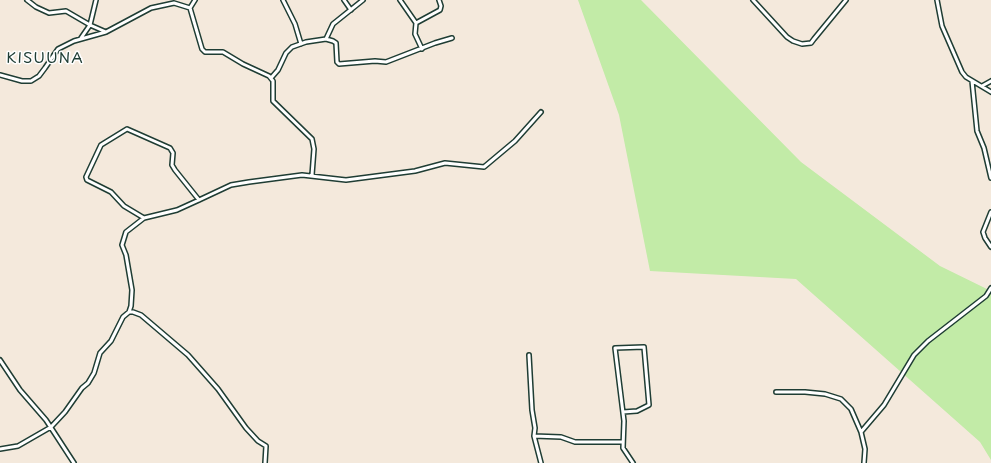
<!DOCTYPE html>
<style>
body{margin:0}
canvas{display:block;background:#f4e9dc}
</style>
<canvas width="991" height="463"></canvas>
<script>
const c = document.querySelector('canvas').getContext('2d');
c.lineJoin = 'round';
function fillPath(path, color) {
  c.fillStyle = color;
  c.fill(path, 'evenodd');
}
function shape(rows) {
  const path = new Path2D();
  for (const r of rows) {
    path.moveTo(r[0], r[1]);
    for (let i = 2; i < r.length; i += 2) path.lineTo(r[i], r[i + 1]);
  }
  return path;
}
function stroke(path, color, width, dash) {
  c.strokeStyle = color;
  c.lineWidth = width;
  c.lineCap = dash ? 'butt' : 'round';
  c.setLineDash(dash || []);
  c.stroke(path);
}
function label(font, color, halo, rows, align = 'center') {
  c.font = font + ' "Playpen Sans",sans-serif';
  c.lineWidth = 3;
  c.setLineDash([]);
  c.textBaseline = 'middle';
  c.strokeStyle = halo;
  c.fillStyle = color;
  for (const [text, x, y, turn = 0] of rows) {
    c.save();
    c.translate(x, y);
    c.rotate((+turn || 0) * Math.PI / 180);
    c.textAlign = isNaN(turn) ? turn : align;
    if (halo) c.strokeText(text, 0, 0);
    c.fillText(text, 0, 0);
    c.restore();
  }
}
fillPath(shape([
 [578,0,641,0,801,162,940,266,991,291,991,460,980,442,796,279,650,271,619,115]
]), '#c2eba7');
const minor = shape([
 [27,0,36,7,49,13,66,11,90,25,106,32],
 [283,0,295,24,301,44],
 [344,0,351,10],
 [400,0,416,23,415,34,422,49],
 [753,0,787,37,793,41,802,44,811,43,814,39,846,0],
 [937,0,942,26,962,72,966,77,991,92],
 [190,8,202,49,205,52,223,52,243,64,269,76,273,81,273,101,312,139,314,149,312,175],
 [416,23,440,10,441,6,439,0],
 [81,38,90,25,96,0],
 [326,39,333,41,336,43,337,62,339,64,375,61,386,62,435,43,452,38],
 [0,75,22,81,31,81,39,76,45,68,58,49,74,41,106,32,151,8,174,3,190,8,195,0],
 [271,78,278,70,286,53,292,47,306,42,326,39,333,24,363,0],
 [972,81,977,131,984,148,991,178],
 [982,86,991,81],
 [199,200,175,170,172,165,173,153,170,148,127,129,101,145,86,177,87,180,111,192,124,206,144,218,177,210,199,200,231,185,249,182,302,175,346,180,415,171,445,163,484,167,515,141,541,112],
 [991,212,983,232,985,238,991,247],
 [129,312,131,306,132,290,126,255,122,245,126,232,144,218],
 [529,355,532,410,535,428,534,436,541,463],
 [0,360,20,390,46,420,74,463],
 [776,392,805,392,825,394,841,399,851,409,861,432],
 [623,412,637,411,649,405,644,347,615,348,624,421,623,448,633,463],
 [534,436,561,437,575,442,622,442],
 [0,449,18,446,51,427,65,412,82,388,88,383,94,373,100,353,111,341,123,317,129,312,133,312,141,315,188,355,218,389,246,428,258,441,266,446,265,463],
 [864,463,865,449,861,432,884,405,914,355,928,341,986,296,991,288]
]);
stroke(minor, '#1f3d34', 6);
stroke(minor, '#fff', 3);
c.letterSpacing = '1px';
label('15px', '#1f3d34', '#fff', [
 ["KISUUNA",45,59]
]);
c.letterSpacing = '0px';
</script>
